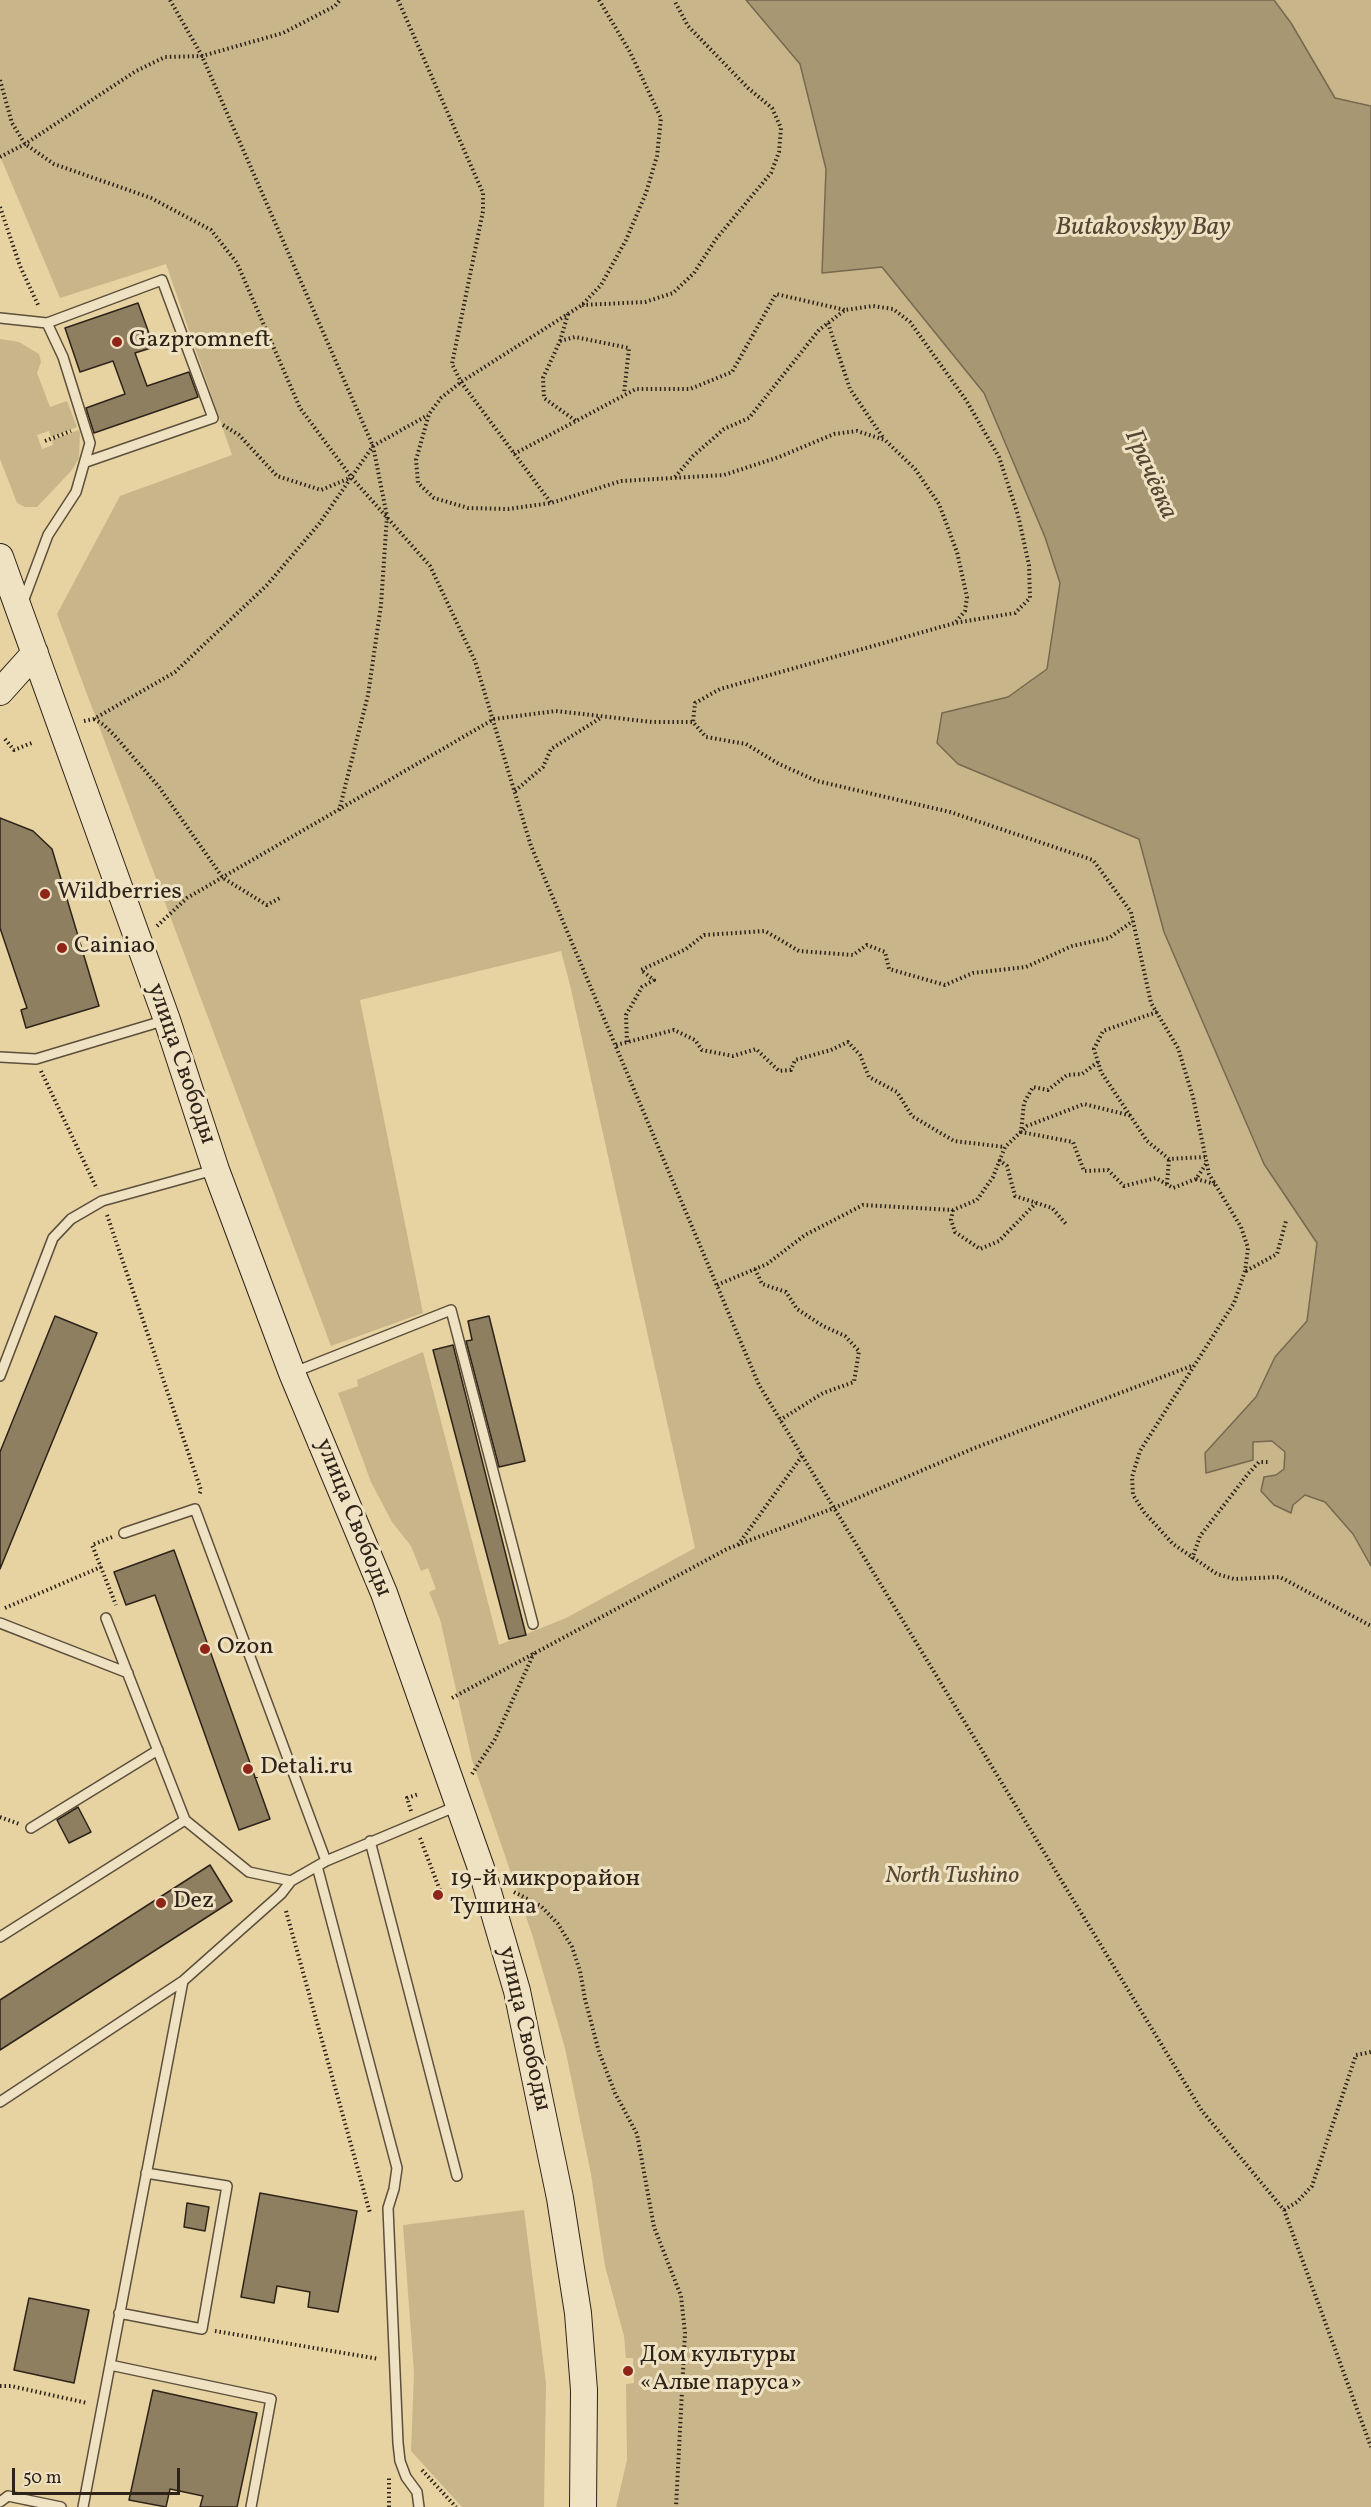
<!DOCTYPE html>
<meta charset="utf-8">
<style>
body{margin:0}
#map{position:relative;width:1371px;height:2507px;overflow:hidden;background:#e7d3a1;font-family:Vollkorn,serif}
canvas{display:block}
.scale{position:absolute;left:12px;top:2468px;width:168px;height:27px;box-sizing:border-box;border:3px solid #2e2319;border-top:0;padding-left:8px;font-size:18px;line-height:21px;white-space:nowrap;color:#2e2319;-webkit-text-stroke:4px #efe2c2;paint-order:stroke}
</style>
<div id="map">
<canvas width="1371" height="2507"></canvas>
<div class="scale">50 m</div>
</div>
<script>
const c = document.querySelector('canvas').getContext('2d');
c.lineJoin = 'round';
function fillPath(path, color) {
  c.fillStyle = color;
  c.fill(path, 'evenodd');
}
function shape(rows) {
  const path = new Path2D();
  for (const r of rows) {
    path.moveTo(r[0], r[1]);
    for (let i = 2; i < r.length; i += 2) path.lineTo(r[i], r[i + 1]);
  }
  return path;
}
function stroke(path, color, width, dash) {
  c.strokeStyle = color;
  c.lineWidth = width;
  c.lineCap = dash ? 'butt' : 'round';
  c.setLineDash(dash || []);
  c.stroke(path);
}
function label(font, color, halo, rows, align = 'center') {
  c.font = font + ' Vollkorn,serif';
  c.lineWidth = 6;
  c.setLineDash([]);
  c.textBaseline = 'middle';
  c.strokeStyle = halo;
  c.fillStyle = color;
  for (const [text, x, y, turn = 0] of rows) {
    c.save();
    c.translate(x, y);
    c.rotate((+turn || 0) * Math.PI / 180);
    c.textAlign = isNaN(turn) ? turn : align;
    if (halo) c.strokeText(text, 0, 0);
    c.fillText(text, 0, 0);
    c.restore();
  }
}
fillPath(shape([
 [0,0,746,0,800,64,826,169,822,272,882,267,984,393,1045,537,1060,583,1047,669,1008,697,942,713,958,764,1139,839,1164,932,1264,1164,1317,1243,1307,1321,1275,1357,1256,1397,1205,1454,1207,1473,1252,1442,1272,1441,1285,1452,1284,1469,1276,1475,1264,1477,1262,1491,1274,1505,1291,1512,1293,1505,1305,1495,1325,1502,1353,1534,1371,1566,1371,2507,616,2507,627,2460,626,2384,634,2383,633,2358,626,2358,624,2336,605,2266,591,2174,565,2048,532,1934,472,1760,440,1619,429,1592,436,1589,428,1568,421,1571,411,1546,392,1522,371,1482,338,1393,358,1386,357,1380,423,1352,499,1645,566,1618,695,1548,570,985,561,951,360,1000,423,1313,331,1346,57,614,120,496,232,455,166,264,60,298,0,156],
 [1274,0,1371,0,1371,106,1335,99,1291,23],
 [0,339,19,342,39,354,41,362,37,373,50,407,67,401,77,427,51,437,49,431,37,435,42,449,53,445,52,440,79,430,80,433,79,458,72,470,37,507,25,507,17,503,0,459],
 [524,2210,546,2383,544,2507,462,2507,411,2451,414,2373,403,2225]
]), '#c8b58a');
const water = shape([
 [746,0,1274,0,1291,23,1335,98,1371,106,1371,1566,1353,1534,1325,1502,1305,1495,1293,1505,1291,1513,1274,1505,1261,1491,1264,1477,1276,1475,1284,1469,1285,1452,1272,1441,1253,1442,1253,1460,1206,1473,1205,1453,1256,1397,1275,1357,1307,1321,1317,1243,1264,1164,1164,932,1139,839,958,764,937,743,942,713,1008,697,1047,669,1060,583,1045,537,984,393,882,267,822,273,826,169,800,64,746,0]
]);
fillPath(water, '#a89773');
stroke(water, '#77694f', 1.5);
const building = shape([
 [138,303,154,347,135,353,147,386,189,372,198,397,94,433,86,408,125,394,113,361,80,372,65,328,138,303],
 [0,818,33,831,52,849,99,1006,26,1028,21,1010,27,1008,0,928,0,818],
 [55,1316,97,1333,0,1569,0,1452,55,1316],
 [489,1316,525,1461,499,1467,466,1341,472,1340,468,1321,489,1316],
 [453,1345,526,1635,509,1639,433,1350,453,1345],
 [174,1550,270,1819,239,1830,155,1595,126,1605,114,1572,174,1550],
 [78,1807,91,1832,69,1843,57,1820,78,1807],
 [210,1865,232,1901,0,2050,0,2000,210,1865],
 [260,2193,357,2211,338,2312,308,2307,310,2292,277,2286,274,2303,241,2297,260,2193],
 [187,2203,209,2207,205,2231,184,2227,187,2203],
 [29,2298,89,2310,74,2383,14,2370,29,2298],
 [153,2390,257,2413,237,2507,200,2507,203,2496,170,2489,166,2507,129,2500,153,2390]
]);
fillPath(building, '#8e7f60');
stroke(building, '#2e2319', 1.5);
const service = shape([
 [0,318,47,323,162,280,213,418,86,462],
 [23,602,48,535,76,492,90,443,63,357,47,323],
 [0,1057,36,1059,166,1020],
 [292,1373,451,1310,533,1624],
 [0,1376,53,1238,71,1219,102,1201,214,1170],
 [124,1533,195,1509,326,1861],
 [106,1618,185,1820,249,1872,291,1881],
 [0,1623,128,1673],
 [31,1828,158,1750],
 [370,1841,457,2176],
 [317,1866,397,2168,394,2189,388,2208,398,2443,400,2461,406,2477,417,2492,419,2507],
 [0,1937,185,1820],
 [0,2102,183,1981,281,1894,291,1881,326,1861,457,1806],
 [119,2313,202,2329,227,2186,146,2173],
 [110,2365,271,2399,251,2507],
 [0,2502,8,2496,61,2507],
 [83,2507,183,1981]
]);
const secondary = shape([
 [0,557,167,1020,216,1170,292,1373,384,1593,481,1868,517,1991,560,2198,578,2313,584,2390,583,2507],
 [0,692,35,653]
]);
stroke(service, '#5c4f3b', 12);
stroke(secondary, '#2e2319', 28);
stroke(shape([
 [170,0,202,56,373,446,387,516,381,605,368,695,339,811],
 [398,0,483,193,483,211,452,364,461,382,551,503],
 [599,0,630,52,661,118,657,156,646,193,626,240,601,285,582,305,461,382,441,398,429,414,416,460,418,483,434,498,468,508,508,509,551,503,621,481,724,475,779,457,834,434,857,431,885,440,915,469,939,504,957,552,967,597,965,611,955,623,720,689,695,703,693,722,706,737,746,744,779,764,817,781,950,812,1093,860,1131,912,1151,1003,1178,1048,1193,1097,1209,1174,1241,1227,1248,1248,1245,1271,1234,1303,1140,1451,1132,1477,1133,1495,1144,1512,1173,1544,1217,1574,1234,1579,1280,1577,1371,1626],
 [0,80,12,123,25,144,54,164,151,198,211,230,237,263,300,408,352,478,430,566,475,661,531,846,759,1385,1202,2111,1284,2210,1371,2447],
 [0,157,25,144,136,71,165,57,202,56,283,33,335,6,340,0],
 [0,207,20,266,39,307],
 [582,305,645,302,673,293,694,273,716,239,771,173,779,152,781,128,772,108,748,88,688,26,674,0],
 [568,314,560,341,543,378,544,398,576,421],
 [828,323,850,389,884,439],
 [560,341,575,337,629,348,624,394],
 [223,425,239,435,277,476,321,490,350,478],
 [45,441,71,431],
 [514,454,636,389,690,389,732,372,776,294,845,310],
 [675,477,693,456,724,429,749,418,819,330,845,310,873,306,893,309,910,322,966,400,999,457,1018,515,1029,565,1030,598,1015,613,955,623],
 [94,719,104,725,115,736,159,787,223,878,267,905,280,898],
 [84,721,94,719,175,672,267,585,319,524,373,446,428,415],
 [5,739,14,750,34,742],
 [515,791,543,767,551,749,602,717],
 [157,926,187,898,494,719,556,711,652,722,693,722],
 [1157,1012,1103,1031,1094,1049,1098,1062,1101,1072,1147,1141,1169,1159,1205,1157],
 [627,1042,626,1015,642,987,654,980,641,970,686,949,704,935,765,931,799,951,853,955,867,945,885,952,889,969,945,985,973,973,1026,967,1072,946,1109,938,1133,921],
 [616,1045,674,1030,695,1040,702,1050,733,1056,756,1049,779,1071,791,1070,795,1060,831,1050,848,1042,860,1055,869,1077,897,1092,912,1116,954,1141,1005,1147],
 [1098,1062,1082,1074,1067,1075,1048,1090,1033,1087,1024,1103,1021,1132,1073,1142,1084,1171,1108,1170,1124,1186,1156,1178,1173,1188,1196,1179,1206,1164],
 [41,1071,97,1189],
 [999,1160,1007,1166,1015,1196,1052,1208,1066,1224],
 [1196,1179,1215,1184],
 [1167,1184,1169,1159],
 [953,1210,951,1220,955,1232,980,1249,999,1241,1036,1203],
 [107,1215,201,1490,199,1495],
 [755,1269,762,1284,786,1292,797,1309,823,1326,845,1336,859,1351,854,1382,823,1393,780,1420],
 [1246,1271,1277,1254,1286,1221],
 [717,1285,767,1264,805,1235,863,1205,953,1210,977,1200,993,1177,1005,1147,1027,1126,1084,1104,1132,1116],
 [112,1537,92,1545,116,1605],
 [738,1545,802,1456],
 [1192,1559,1200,1536,1248,1474,1259,1462,1269,1462],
 [5,1608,101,1567],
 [452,1698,727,1549,834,1508,972,1449,1194,1365],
 [472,1774,495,1739,534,1653],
 [256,1777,256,1778],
 [411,1811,407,1798,419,1794],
 [0,1817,19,1824],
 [420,1838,441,1893],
 [514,1892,541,1906,558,1924,572,1947,580,1971,585,1999,599,2052,615,2093,637,2134,654,2227,681,2296,685,2333,676,2507],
 [286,1911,370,2213],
 [1284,2210,1297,2202,1312,2186,1356,2055,1371,2052],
 [215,2331,379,2359],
 [0,2386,11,2386,87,2403],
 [422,2470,456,2507],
 [389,2507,389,2478]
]), '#2e2319', 4, [1.5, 3]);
stroke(service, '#efe2c2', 9);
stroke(secondary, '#efe2c2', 26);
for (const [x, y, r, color] of [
 [117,342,6,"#8f2418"],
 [45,894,6,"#8f2418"],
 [62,948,6,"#8f2418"],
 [205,1649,6,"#8f2418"],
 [248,1769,6,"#8f2418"],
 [438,1895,6,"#8f2418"],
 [161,1903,6,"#8f2418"],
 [628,2371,6,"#8f2418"]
]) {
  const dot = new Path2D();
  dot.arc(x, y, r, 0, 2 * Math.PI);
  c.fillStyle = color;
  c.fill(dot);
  stroke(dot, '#efe2c2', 2);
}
label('24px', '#2e2319', '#efe2c2', [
 ["Gazpromneft",129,342],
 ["Wildberries",57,894],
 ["Cainiao",74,948],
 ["Ozon",217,1649],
 ["Detali.ru",260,1769],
 ["19-й микрорайон",450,1881],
 ["Тушина",450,1909],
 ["Dez",173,1903],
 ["Дом культуры",640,2357],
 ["«Алые паруса»",640,2385]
], 'left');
label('24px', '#2e2319', '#efe2c2', [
 ["улица Свободы",180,1064,71],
 ["улица Свободы",352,1518,68],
 ["улица Свободы",523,2029,77]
]);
label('italic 24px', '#544835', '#efe2c2', [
 ["North Tushino",952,1878]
]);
label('italic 26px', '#534634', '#efe2c2', [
 ["Butakovskyy Bay",1143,229],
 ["Грачёвка",1149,475,66]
]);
</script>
